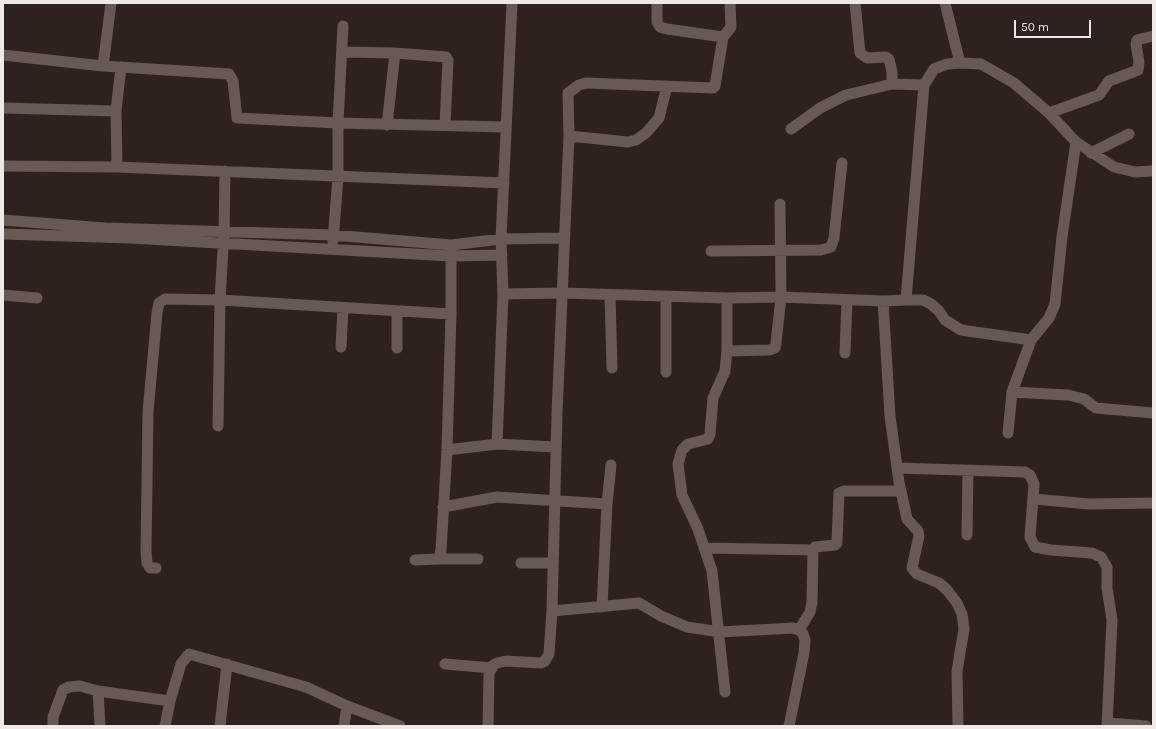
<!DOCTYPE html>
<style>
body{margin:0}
#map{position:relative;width:1156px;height:729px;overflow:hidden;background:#2e221e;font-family:Karla,sans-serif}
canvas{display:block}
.frame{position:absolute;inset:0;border:4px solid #f0e8e5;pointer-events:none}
.scale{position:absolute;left:1014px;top:20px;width:77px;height:18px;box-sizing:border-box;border:2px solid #f0e8e5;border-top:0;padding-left:5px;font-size:12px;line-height:14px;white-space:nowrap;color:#f0e8e5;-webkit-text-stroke:3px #2e221e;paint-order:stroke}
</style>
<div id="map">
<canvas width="1156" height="729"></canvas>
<div class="frame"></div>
<div class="scale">50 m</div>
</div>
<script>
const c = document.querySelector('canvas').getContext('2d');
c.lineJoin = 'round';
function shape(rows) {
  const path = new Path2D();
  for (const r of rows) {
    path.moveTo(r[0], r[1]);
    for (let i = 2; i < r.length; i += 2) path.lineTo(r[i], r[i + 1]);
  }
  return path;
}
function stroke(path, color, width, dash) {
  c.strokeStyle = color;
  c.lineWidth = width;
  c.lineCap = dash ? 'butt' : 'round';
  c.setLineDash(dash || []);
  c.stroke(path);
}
stroke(shape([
 [657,3,657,22,660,27,667,29,723,37],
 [855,3,860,53,867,58,886,57,889,59,892,72,892,84,924,85],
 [342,52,395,53,446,57,448,60,445,126],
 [3,55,103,66,229,74,233,81,237,118,338,123,505,127],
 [960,63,981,64,1014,83,1049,113,1076,142,1114,167,1135,172,1153,171],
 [103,66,111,3],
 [3,108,116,111],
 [1049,113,1099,95,1109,81,1138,70,1139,62,1136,44,1137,40,1153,36],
 [387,125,395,53],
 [791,129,820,108,846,95,892,84],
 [569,136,628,142,636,140,646,133,659,118,667,86],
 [1091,153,1129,134],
 [3,166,117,167,504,183],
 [117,167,116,111,121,67],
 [3,220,105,228,333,235,451,245,501,239,564,238],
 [3,234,130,238,450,256,502,255],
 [333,241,338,177,338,123,343,26],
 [711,251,821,250,831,247,834,238,842,163],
 [503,294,563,293,727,298,781,297,883,301,906,300,924,85,934,69,947,64,960,63,945,3],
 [3,295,37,298],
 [610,296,612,368],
 [906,300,923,300,931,304,939,311,945,320,961,330,1031,340],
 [883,301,890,416,899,482,907,519,918,531,919,536,912,568,917,574,939,583,947,590,957,603,962,614,964,629,957,671,958,726],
 [341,347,343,308],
 [397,348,397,311],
 [727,351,769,350,775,348,776,343,781,297,780,204],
 [845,353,847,300],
 [666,372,666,297],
 [1012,392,1068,395,1084,399,1096,408,1153,413],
 [218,426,220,300,224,232,225,171],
 [1008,433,1012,392,1031,340,1049,318,1055,304,1062,237,1076,142],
 [497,444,503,294,501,239,512,3],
 [447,450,497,444,555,447],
 [897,468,1025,472,1030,475,1034,484,1030,537,1035,547,1051,550,1092,553,1101,557,1107,567,1107,588,1112,620,1107,726],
 [1034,499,1089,504,1153,503],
 [607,504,611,465],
 [443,507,497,497,607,504,602,607],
 [967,535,968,471],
 [704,548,813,550],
 [439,559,478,559],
 [415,560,439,559,441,550,447,450,451,314,451,248],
 [521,563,553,563],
 [156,568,150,568,147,563,146,551,148,412,157,313,159,303,165,299,220,300,451,314],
 [552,611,639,603,661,616,687,627,720,632,793,628,799,630,803,634,805,640,804,653,789,726],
 [799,630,810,612,812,602,813,550,815,547,835,545,837,543,839,493,844,491,901,491],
 [445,664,492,668],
 [98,691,100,726],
 [725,692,712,571,698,529,682,495,678,464,682,450,688,444,708,439,710,434,713,398,725,371,727,351,727,298],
 [1108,723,1146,726],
 [53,726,53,717,63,690,69,687,80,686,98,691,170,701],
 [165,726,170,701,181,664,189,654,306,687,347,706,400,726],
 [220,726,227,664],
 [344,726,347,706],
 [488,726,489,674,492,666,497,663,506,661,541,663,545,661,549,654,552,611,557,414,569,136,568,93,579,85,586,83,713,88,715,86,723,37,731,27,730,3]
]), '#675a55', 11);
</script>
